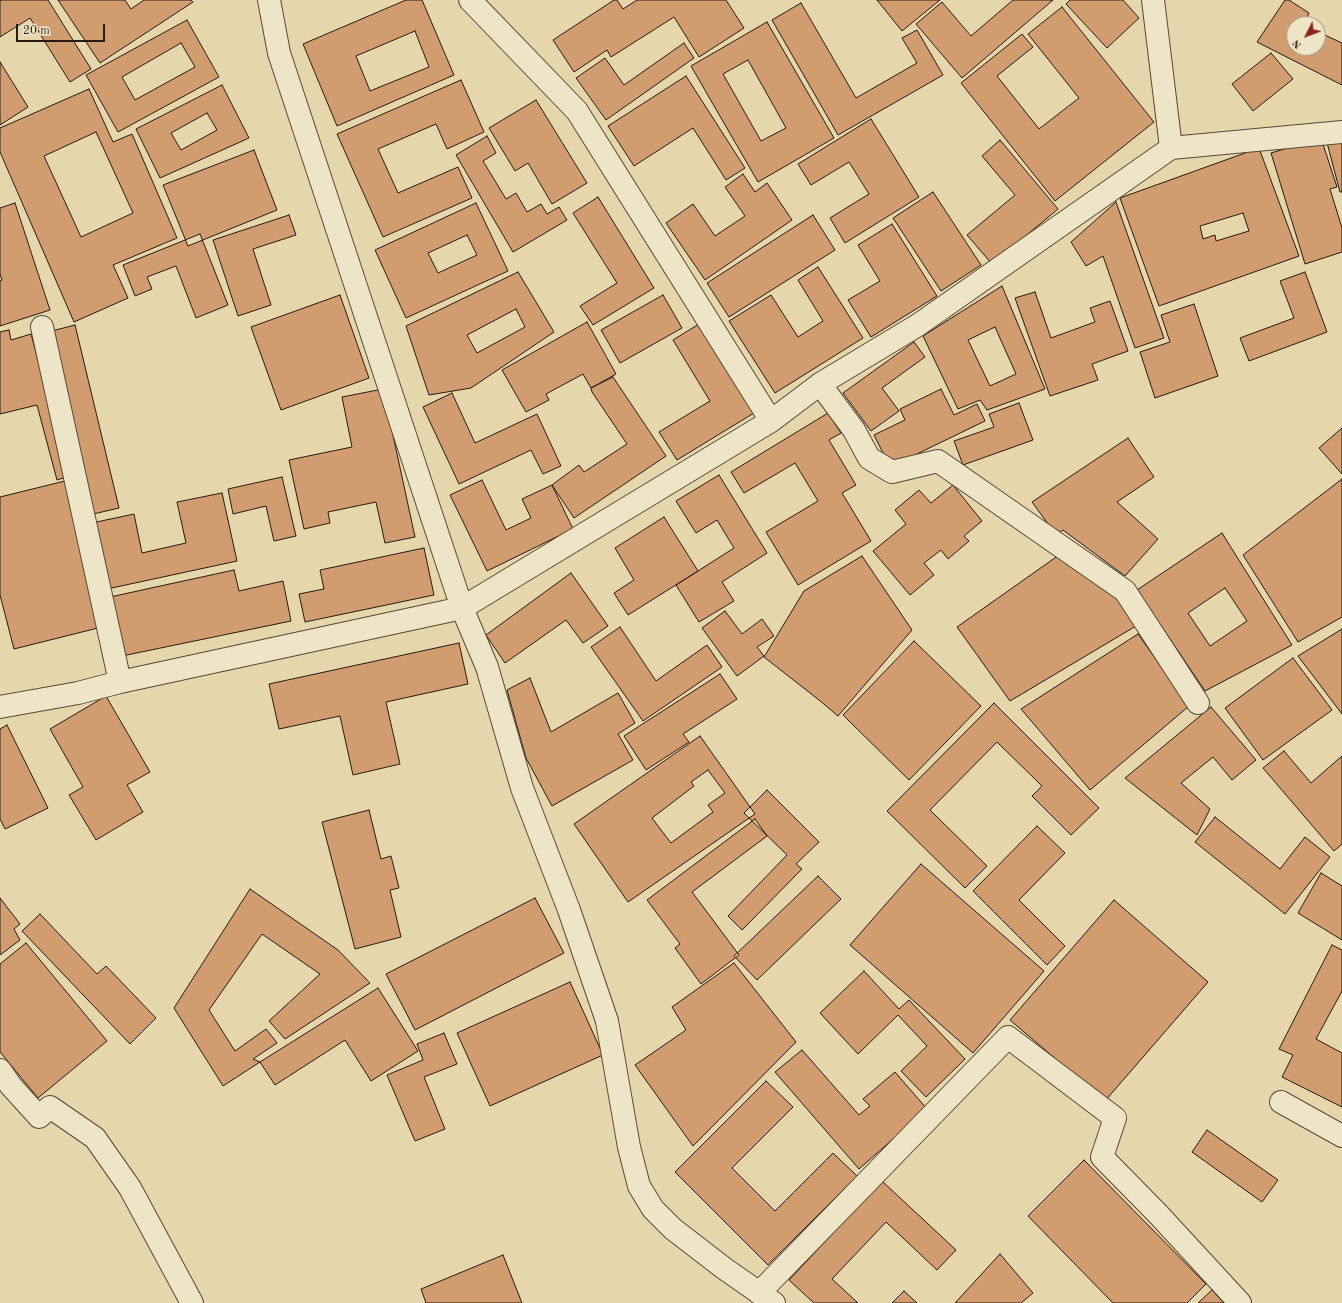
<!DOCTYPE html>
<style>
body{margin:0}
#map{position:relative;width:1342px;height:1303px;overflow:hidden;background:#e5d7ab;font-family:"Old Standard TT",serif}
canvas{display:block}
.north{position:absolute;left:1286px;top:16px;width:40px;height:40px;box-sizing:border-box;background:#eee5c8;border:1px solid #9f937f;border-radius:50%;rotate:228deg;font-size:11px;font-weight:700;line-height:16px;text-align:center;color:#281911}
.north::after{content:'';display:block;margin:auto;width:14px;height:18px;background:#8f2418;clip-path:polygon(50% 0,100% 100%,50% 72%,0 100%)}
.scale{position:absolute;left:16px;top:24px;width:89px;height:18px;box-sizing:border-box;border:2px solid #281911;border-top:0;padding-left:5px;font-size:12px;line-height:14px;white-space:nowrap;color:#281911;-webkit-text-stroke:3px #eee5c8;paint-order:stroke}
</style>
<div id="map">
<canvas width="1342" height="1303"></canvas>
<div class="north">N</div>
<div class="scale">20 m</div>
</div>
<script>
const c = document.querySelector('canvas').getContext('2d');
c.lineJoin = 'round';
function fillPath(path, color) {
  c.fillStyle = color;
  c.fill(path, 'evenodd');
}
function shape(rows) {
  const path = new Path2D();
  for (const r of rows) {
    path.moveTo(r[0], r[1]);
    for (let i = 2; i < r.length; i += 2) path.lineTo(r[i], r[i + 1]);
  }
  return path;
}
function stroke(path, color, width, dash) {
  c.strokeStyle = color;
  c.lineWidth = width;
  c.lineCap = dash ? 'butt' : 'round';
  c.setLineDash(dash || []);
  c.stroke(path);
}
const building = shape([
 [0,0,48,0,91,69,70,82,30,18,0,37,0,0],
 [58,0,125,0,131,9,144,0,191,0,193,2,100,63,58,0],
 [406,0,422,0,454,75,337,126,303,44,406,0],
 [614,0,617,0,623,9,637,0,726,0,744,28,699,57,674,17,611,57,607,50,574,72,553,40,614,0],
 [877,0,940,0,902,31,877,0],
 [1013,0,1053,0,962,78,916,24,942,2,971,36,1013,0],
 [1070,0,1123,0,1139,18,1107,48,1066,4,1070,0],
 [1285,0,1289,0,1309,13,1304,24,1294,24,1294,48,1318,48,1318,32,1342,43,1342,85,1257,42,1285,0],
 [801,3,856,98,917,63,902,38,917,30,943,75,838,135,772,20,801,3],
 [1062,7,1154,122,1055,201,961,83,1022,34,1033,47,997,76,1039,129,1079,98,1028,34,1062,7],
 [187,20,219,77,118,132,86,75,187,20],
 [767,22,834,138,758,182,691,66,767,22],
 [748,60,786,128,761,141,723,74,748,60],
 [415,31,429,67,370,91,356,56,415,31],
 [181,43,195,67,135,100,122,77,181,43],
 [684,43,694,58,606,120,576,78,605,58,624,85,684,43],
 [1271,53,1293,79,1253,111,1232,84,1271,53],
 [0,62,28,107,0,125,0,62],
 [686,76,745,168,726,180,693,128,634,166,608,126,686,76],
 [461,80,484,132,447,149,436,124,378,149,398,193,458,167,472,198,383,237,337,134,461,80],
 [222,85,249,138,160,178,136,129,222,85],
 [207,113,217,130,181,150,171,133,207,113],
 [89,89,113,142,132,134,177,238,113,265,128,298,74,322,0,152,0,128,89,89],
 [536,100,587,183,552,204,528,163,515,171,489,128,536,100],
 [871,119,919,197,845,243,830,218,869,194,849,162,811,185,798,164,871,119],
 [96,132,133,213,81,237,44,156,96,132],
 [487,136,496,153,483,161,506,199,516,193,527,212,541,204,547,214,559,207,567,220,513,252,456,155,487,136],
 [1321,138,1337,187,1330,189,1342,228,1342,252,1305,264,1271,153,1321,138],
 [1326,139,1342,139,1342,192,1340,192,1326,139],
 [1000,140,1058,209,992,264,967,235,1015,195,982,156,1000,140],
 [1259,148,1299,256,1159,306,1120,198,1259,148],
 [254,150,277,210,188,246,163,185,254,150],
 [743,174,755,192,767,183,792,220,705,280,666,223,693,204,715,236,745,216,725,187,743,174],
 [933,192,981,265,941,291,893,218,933,192],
 [598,197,654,288,593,325,580,306,617,283,573,213,598,197],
 [1116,202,1164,338,1135,348,1103,256,1086,266,1071,242,1116,202],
 [15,203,50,310,0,326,0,281,2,280,0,274,0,208,15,203],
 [476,203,508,271,406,318,375,250,476,203],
 [1243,213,1249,231,1216,241,1215,235,1203,239,1200,226,1243,213],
 [289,215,296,235,253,249,271,305,238,316,213,240,289,215],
 [813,215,835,250,729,317,707,283,813,215],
 [892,224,937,296,871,337,848,300,880,281,858,245,892,224],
 [200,234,228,305,196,318,176,266,147,277,152,289,135,296,123,265,200,234],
 [467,235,477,255,438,273,428,253,467,235],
 [818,267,863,338,775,393,729,321,771,295,798,337,823,321,798,280,818,267],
 [518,272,554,332,471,388,429,395,406,326,518,272],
 [1305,272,1327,332,1249,361,1240,338,1294,318,1280,281,1305,272],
 [1002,286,1045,389,987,410,980,400,958,409,923,336,1002,286],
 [1035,292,1051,338,1095,322,1090,308,1110,301,1128,351,1092,364,1098,380,1050,396,1015,298,1035,292],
 [340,295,369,378,281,410,251,327,340,295],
 [663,295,682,328,620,363,601,330,663,295],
 [1194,304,1218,376,1155,398,1140,352,1170,342,1161,315,1194,304],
 [516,309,525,327,477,353,467,335,516,309],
 [587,322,616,374,591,388,583,374,546,394,549,400,526,412,502,370,587,322],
 [699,324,754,413,677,460,659,432,710,401,673,340,699,324],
 [75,325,119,508,89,515,44,333,75,325],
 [995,327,1016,374,990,386,968,340,995,327],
 [9,330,11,340,31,334,69,476,57,480,37,405,0,414,0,332,9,330],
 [914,342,925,357,882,388,899,411,871,431,843,393,914,342],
 [613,377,666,456,574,518,552,485,579,465,584,472,627,444,592,392,591,388,613,377],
 [383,389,415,537,385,543,376,502,328,512,330,523,304,529,289,460,352,447,342,397,383,389],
 [941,389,954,415,977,404,985,421,890,467,874,435,905,420,900,409,941,389],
 [452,393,475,443,537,414,561,466,543,474,531,450,459,484,423,407,452,393],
 [1019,403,1033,440,963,465,954,441,994,427,989,414,1019,403],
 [828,413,841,433,829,440,856,485,842,493,871,541,798,585,766,532,818,501,795,463,744,493,731,472,828,413],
 [1342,428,1342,474,1319,448,1342,428],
 [1128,438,1154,477,1117,502,1158,539,1125,576,1063,530,1056,535,1032,502,1128,438],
 [719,475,767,553,722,582,734,601,699,622,676,585,734,548,717,520,696,533,676,501,719,475],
 [282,477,296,536,274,541,266,506,233,514,228,489,282,477],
 [1342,479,1342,617,1298,642,1243,555,1342,479],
 [482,480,506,530,531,518,522,499,552,485,573,529,487,571,450,495,482,480],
 [65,481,102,627,14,649,0,595,0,497,65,481],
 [953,485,982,521,964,536,969,541,948,559,941,550,924,563,934,575,910,595,873,551,906,524,895,510,919,490,931,503,953,485],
 [222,493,237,561,107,589,92,523,134,514,142,553,186,543,177,502,222,493],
 [664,517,698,571,628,615,614,593,634,580,615,548,664,517],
 [1222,533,1292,645,1205,691,1137,590,1222,533],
 [424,548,434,595,305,622,299,594,324,589,320,570,424,548],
 [1059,555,1115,594,1136,626,1010,701,957,627,1059,555],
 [862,556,912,630,838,716,819,700,764,657,804,591,862,556],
 [234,570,239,591,283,581,291,621,122,656,110,597,234,570],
 [571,573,608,626,583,643,566,620,505,663,486,635,571,573],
 [1225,588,1247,621,1210,646,1188,613,1225,588],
 [725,611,742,634,762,619,774,636,757,647,764,656,737,676,702,628,725,611],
 [620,627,656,681,707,645,722,667,643,721,591,647,620,627],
 [1342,629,1342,714,1298,656,1342,629],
 [1138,634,1189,706,1090,790,1021,709,1138,634],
 [914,641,981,706,909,780,843,715,914,641],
 [459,643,468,684,386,702,400,764,353,775,340,716,279,729,269,684,459,643],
 [1293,658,1332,710,1263,760,1225,708,1293,658],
 [720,674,737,699,683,734,689,742,646,770,624,736,720,674],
 [530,678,551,732,618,693,635,723,618,734,633,760,552,806,526,758,507,690,530,678],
 [106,696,150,772,127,785,143,812,96,840,69,795,83,787,50,729,106,696],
 [994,703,1099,808,1071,835,1032,796,1042,786,997,742,930,810,987,866,965,888,887,811,994,703],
 [1211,707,1256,760,1232,780,1213,757,1181,783,1210,809,1197,835,1125,778,1211,707],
 [7,725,48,808,5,829,0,819,0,729,7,725],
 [700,736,755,814,628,902,574,824,700,736],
 [1284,751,1311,783,1342,756,1342,844,1334,851,1263,768,1284,751],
 [708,770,725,793,708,805,713,812,671,843,652,818,694,786,691,782,708,770],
 [767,790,819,842,796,864,802,869,742,930,728,916,787,855,744,813,767,790],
 [369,810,381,859,391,856,399,888,390,890,401,937,355,949,322,822,369,810],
 [1215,817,1280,869,1305,837,1330,857,1285,914,1195,842,1215,817],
 [755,819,767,836,692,892,739,955,701,984,675,948,680,944,647,900,755,819],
 [1037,826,1065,853,1019,900,1065,946,1047,965,973,891,1037,826],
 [921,864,1044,971,973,1053,850,945,921,864],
 [1321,873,1342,886,1342,940,1298,913,1321,873],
 [818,876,841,899,757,980,734,956,818,876],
 [250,889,338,950,370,983,285,1039,269,1021,320,974,262,934,209,1010,235,1051,266,1029,277,1043,253,1059,260,1062,223,1086,174,1008,250,889],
 [0,898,20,924,14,929,20,940,0,955,0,898],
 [535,898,564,953,415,1030,386,974,535,898],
 [1114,900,1208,982,1105,1101,1010,1020,1114,900],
 [40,914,97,974,106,966,156,1018,130,1044,22,931,40,914],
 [26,943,107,1041,38,1098,0,1052,0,964,26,943],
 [1332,945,1342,950,1342,991,1316,1039,1342,1053,1342,1107,1282,1077,1293,1055,1279,1049,1332,945],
 [734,963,796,1042,693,1146,635,1065,686,1030,672,1007,734,963],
 [864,971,899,1009,909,1000,965,1059,926,1097,901,1071,927,1046,898,1015,858,1054,820,1013,864,971],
 [570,982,603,1055,490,1106,457,1033,570,982],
 [378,988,418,1051,371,1081,345,1040,275,1085,260,1062,378,988],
 [444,1033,457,1064,424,1077,445,1129,415,1141,387,1075,423,1060,417,1044,444,1033],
 [802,1050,859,1115,870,1106,863,1099,895,1072,927,1109,859,1169,775,1072,802,1050],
 [766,1081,793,1107,732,1168,775,1211,833,1153,857,1176,768,1265,675,1172,766,1081],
 [1207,1130,1278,1180,1262,1202,1192,1152,1207,1130],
 [1084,1160,1206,1284,1187,1303,1113,1303,1028,1216,1084,1160],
 [882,1181,956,1250,937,1270,886,1222,832,1279,858,1303,814,1303,789,1280,882,1181],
 [1000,1254,1033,1293,1021,1303,955,1303,1000,1254],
 [503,1255,522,1303,426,1303,421,1289,503,1255],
 [1212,1290,1224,1303,1198,1303,1212,1290],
 [904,1291,917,1303,892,1303,904,1291]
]);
fillPath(building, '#d19d6f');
stroke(building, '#281911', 1);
const minor = shape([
 [269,0,279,53,462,608,487,667,522,788,569,910,607,1021,629,1147,639,1186,653,1209,673,1229,725,1269,774,1303],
 [470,0,577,111,771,421],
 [1153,0,1171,148],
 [42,327,120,682],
 [820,384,854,430,869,458,892,472,938,461,1125,591,1198,703],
 [0,707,78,693,120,682,462,608,771,421,820,384,918,325,1171,148,1342,132],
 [0,1070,11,1086,39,1117,50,1107,95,1138,130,1188,192,1303],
 [1281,1102,1342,1136],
 [759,1293,1008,1037,1115,1118,1102,1157,1158,1214,1240,1303]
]);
stroke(minor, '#574838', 24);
stroke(minor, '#eee5c8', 22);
</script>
